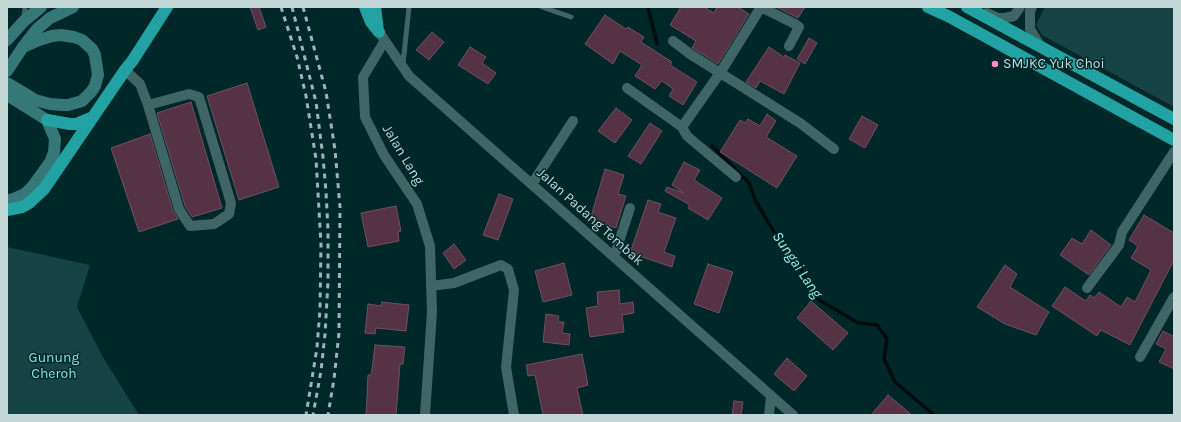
<!DOCTYPE html>
<style>
body{margin:0}
#map{position:relative;width:1181px;height:422px;overflow:hidden;background:#002828;font-family:Karla,sans-serif}
canvas{display:block}
.frame{position:absolute;inset:0;border:8px solid #c3d8d7;pointer-events:none}
</style>
<div id="map">
<canvas width="1181" height="422"></canvas>
<div class="frame"></div>
</div>
<script>
const c = document.querySelector('canvas').getContext('2d');
c.lineJoin = 'round';
function fillPath(path, color) {
  c.fillStyle = color;
  c.fill(path, 'evenodd');
}
function shape(rows) {
  const path = new Path2D();
  for (const r of rows) {
    path.moveTo(r[0], r[1]);
    for (let i = 2; i < r.length; i += 2) path.lineTo(r[i], r[i + 1]);
  }
  return path;
}
function stroke(path, color, width, dash) {
  c.strokeStyle = color;
  c.lineWidth = width;
  c.lineCap = dash ? 'butt' : 'round';
  c.setLineDash(dash || []);
  c.stroke(path);
}
function label(font, color, halo, rows, align = 'center') {
  c.font = font + ' Karla,sans-serif';
  c.lineWidth = 3;
  c.setLineDash([]);
  c.textBaseline = 'middle';
  c.strokeStyle = halo;
  c.fillStyle = color;
  for (const [text, x, y, turn = 0] of rows) {
    c.save();
    c.translate(x, y);
    c.rotate((+turn || 0) * Math.PI / 180);
    c.textAlign = isNaN(turn) ? turn : align;
    if (halo) c.strokeText(text, 0, 0);
    c.fillText(text, 0, 0);
    c.restore();
  }
}
fillPath(shape([
 [1045,7,1174,7,1174,107,1042,35,1036,25],
 [7,247,90,265,77,307,104,359,139,415,7,415]
]), '#164444');
stroke(shape([
 [648,7,657,44],
 [712,146,749,183,756,202,779,240,799,265,816,298,858,323,877,325,887,339,884,359,895,382,934,415]
]), '#010c0c', 3.5);
const building = shape([
 [250,7,259,7,266,27,258,30,250,7],
 [681,7,704,7,714,13,717,7,738,7,749,14,718,64,692,48,696,41,670,25,681,7],
 [776,7,805,7,798,18,776,7],
 [605,15,626,29,628,27,644,37,641,42,672,62,670,65,697,82,683,105,669,96,673,89,662,81,655,89,635,76,642,65,620,51,613,64,585,44,605,15],
 [432,32,444,42,429,60,416,50,432,32],
 [809,38,817,43,805,64,797,59,809,38],
 [470,47,486,57,482,63,496,73,488,84,458,65,470,47],
 [769,47,784,57,785,55,800,63,784,94,760,81,756,88,746,82,769,47],
 [247,83,279,187,239,200,207,96,247,83],
 [191,102,222,208,192,217,185,206,157,113,191,102],
 [616,108,632,120,615,143,598,131,616,108],
 [767,114,776,121,766,137,797,156,777,188,720,152,740,120,745,123,748,119,760,126,767,114],
 [862,116,878,125,865,148,849,139,862,116],
 [650,123,662,131,641,164,628,156,650,123],
 [150,134,173,211,178,219,139,232,111,148,150,134],
 [684,162,700,170,694,180,722,198,708,220,688,208,690,205,665,191,667,187,684,193,672,185,684,162],
 [605,169,624,175,618,194,626,196,616,228,590,220,605,169],
 [499,194,513,199,498,240,483,235,499,194],
 [648,200,661,204,658,212,676,218,664,252,675,256,672,267,630,253,648,200],
 [396,206,401,231,398,232,399,241,368,247,361,213,396,206],
 [1144,215,1174,233,1174,260,1130,345,1101,330,1097,336,1052,306,1065,287,1086,301,1090,295,1094,298,1099,292,1121,307,1127,297,1135,302,1151,270,1131,258,1138,246,1129,240,1144,215],
 [1091,230,1111,245,1089,275,1060,255,1072,238,1082,244,1091,230],
 [454,244,466,260,454,269,443,253,454,244],
 [564,263,572,295,543,302,535,271,564,263],
 [708,264,733,272,719,313,694,304,708,264],
 [1005,265,1017,274,1010,287,1049,312,1036,335,1005,324,977,307,1005,265],
 [619,290,620,304,633,302,634,313,622,315,624,332,590,337,586,308,598,306,597,292,619,290],
 [811,301,848,333,833,350,797,318,811,301],
 [382,302,409,305,406,331,376,328,375,334,365,333,368,304,381,306,382,302],
 [546,314,559,316,558,322,564,322,562,333,570,334,569,345,543,342,546,314],
 [1163,331,1173,336,1174,333,1174,369,1159,362,1166,349,1156,344,1163,331],
 [375,345,405,347,403,364,400,364,396,415,366,415,368,375,371,375,372,369,375,345],
 [582,354,588,385,577,388,583,415,543,415,535,375,528,376,526,365,582,354],
 [787,358,807,376,794,391,774,374,787,358],
 [888,395,912,415,871,415,888,395],
 [734,401,743,402,741,415,732,415,734,401]
]);
fillPath(building, '#563344');
stroke(building, '#6d505e', 1);
stroke(shape([
 [542,7,571,17],
 [24,20,25,7],
 [403,64,409,7]
]), '#3f6565', 5);
stroke(shape([
 [761,7,795,24,799,27,789,46],
 [1032,7,1030,11,1030,29,1041,47],
 [987,13,998,18,1005,18,1014,16,1020,7],
 [379,32,409,76,793,415],
 [673,41,690,54,800,123,834,149],
 [384,42,363,77,365,117,384,155,417,204,430,246,432,312,425,415],
 [125,70,140,84,148,105,179,209,190,226,214,224,229,214,231,203,199,97,189,94,148,105],
 [627,88,682,127],
 [736,177,687,136,682,127,720,73,761,7],
 [532,184,573,121],
 [614,257,630,208],
 [431,286,454,283,501,265,508,269,514,290,506,367,514,415],
 [1087,288,1119,245,1122,232,1174,152],
 [1140,357,1174,297],
 [769,415,771,396]
]), '#3f6565', 10);
stroke(shape([
 [7,40,24,21,41,7],
 [7,71,23,47,37,29,50,18,73,7],
 [7,83,35,100,50,104,63,105,68,105,82,101,91,92,95,86,98,75,95,55,92,49,82,40,74,37,61,35,52,36,39,40,23,47],
 [7,95,47,120,55,139,54,152,51,161,33,186,25,194,11,200,7,200]
]), '#367777', 12);
stroke(shape([
 [365,7,371,22,379,32],
 [375,7,378,31],
 [928,7,948,16,1174,140],
 [967,7,1174,119],
 [47,120,70,124,76,124,93,117],
 [7,210,22,207,29,203,44,189,125,70,133,60,167,7]
]), '#22a2a2', 12);
stroke(shape([
 [281,7,297,57,306,96,316,159,321,244,320,309,317,348,306,415],
 [292,7,316,102,323,157,326,192,328,230,328,282,325,334,321,371,313,415],
 [303,7,326,92,335,150,340,207,339,333,334,379,328,415]
]), '#9db6b5', 3, [5, 5]);
for (const [x, y, r, color] of [
 [995,64,4,"#fa8fc6"]
]) {
  const dot = new Path2D();
  dot.arc(x, y, r, 0, 2 * Math.PI);
  c.fillStyle = color;
  c.fill(dot);
  stroke(dot, '#002828', 1.5);
}
label('14px', '#c3d8d7', '#002828', [
 ["SMJKC Yuk Choi",1003,64]
], 'left');
label('14px', '#c3d8d7', '#002828', [
 ["Jalan Lang",403,155,59],
 ["Jalan Padang Tembak",590,217,42]
]);
label('14px', '#89e3e2', '#002828', [
 ["Gunung",54,358],
 ["Cheroh",54,374]
]);
label('italic 15px', '#99f2f2', '#002828', [
 ["Sungai Lang",797,265,56]
]);
</script>
